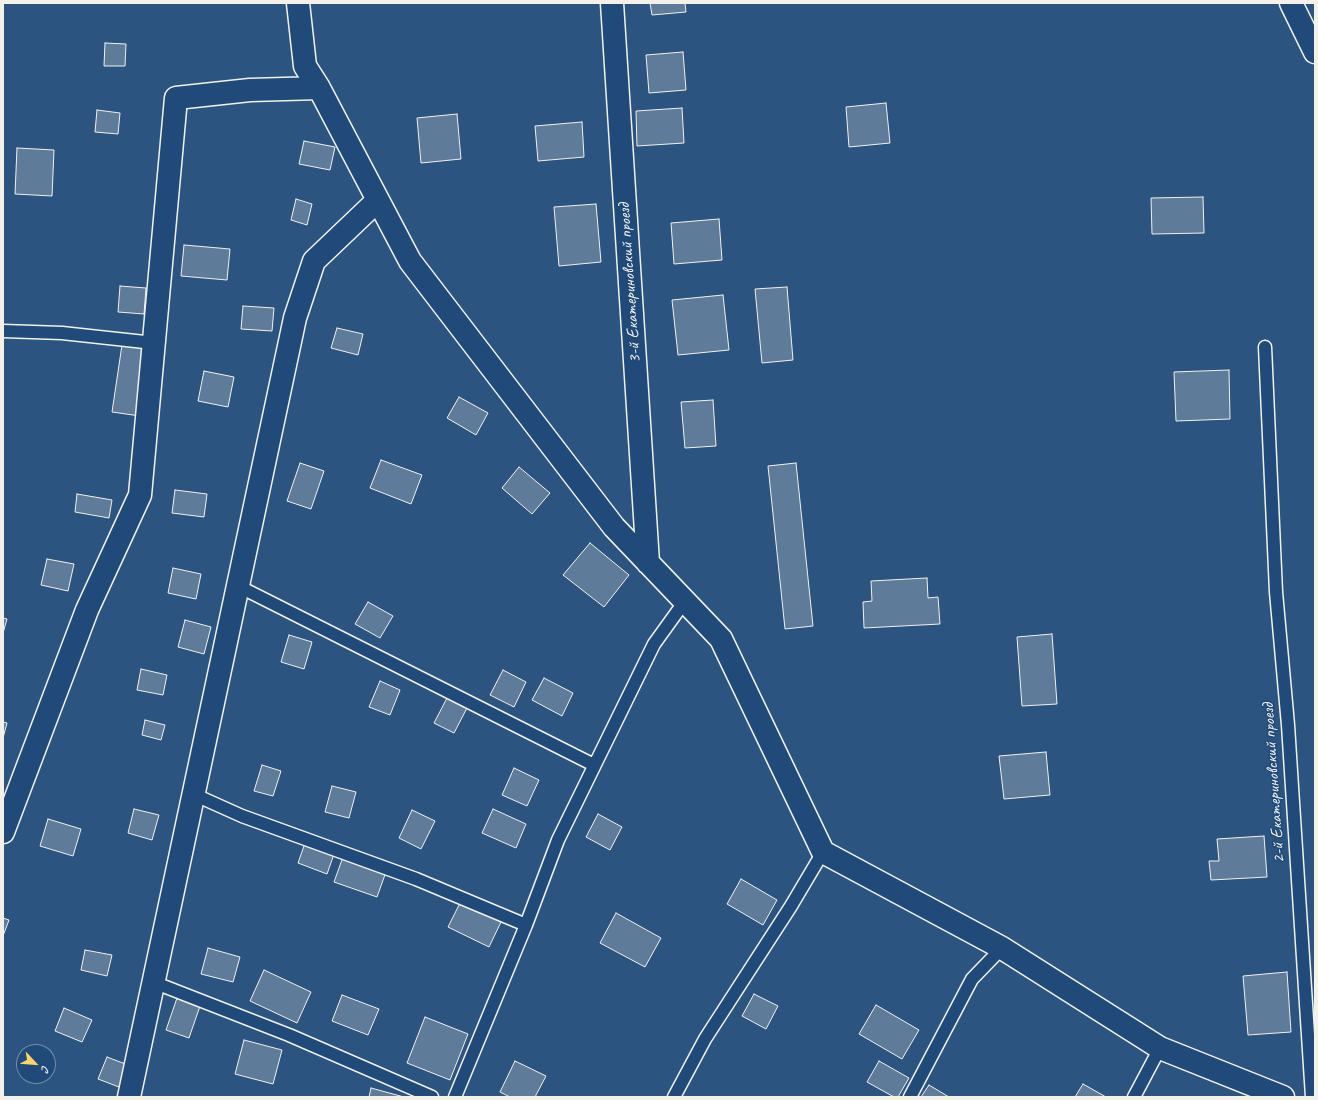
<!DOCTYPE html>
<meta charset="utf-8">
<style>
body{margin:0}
#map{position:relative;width:1318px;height:1100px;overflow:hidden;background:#2c5481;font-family:Caveat,sans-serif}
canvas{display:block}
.frame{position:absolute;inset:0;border:4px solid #f4f1e8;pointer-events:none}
.north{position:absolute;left:16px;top:1044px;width:40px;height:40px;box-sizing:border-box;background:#1f4a7a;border:1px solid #748da6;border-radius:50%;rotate:116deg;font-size:11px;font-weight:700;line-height:16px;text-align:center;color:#f4f1e8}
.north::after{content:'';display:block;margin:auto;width:14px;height:18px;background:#ffd166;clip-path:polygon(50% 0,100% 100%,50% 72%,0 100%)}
</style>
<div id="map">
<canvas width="1318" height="1100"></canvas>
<div class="frame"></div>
<div class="north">С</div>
</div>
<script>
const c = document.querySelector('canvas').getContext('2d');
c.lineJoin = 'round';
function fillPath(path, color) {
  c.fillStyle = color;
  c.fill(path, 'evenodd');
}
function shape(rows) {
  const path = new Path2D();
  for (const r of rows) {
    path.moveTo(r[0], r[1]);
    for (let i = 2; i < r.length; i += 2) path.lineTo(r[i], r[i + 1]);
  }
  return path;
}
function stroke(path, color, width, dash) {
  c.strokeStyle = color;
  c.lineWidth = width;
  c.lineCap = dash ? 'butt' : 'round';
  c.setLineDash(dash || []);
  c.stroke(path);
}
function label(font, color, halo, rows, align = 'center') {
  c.font = font + ' Caveat,sans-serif';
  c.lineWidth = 3;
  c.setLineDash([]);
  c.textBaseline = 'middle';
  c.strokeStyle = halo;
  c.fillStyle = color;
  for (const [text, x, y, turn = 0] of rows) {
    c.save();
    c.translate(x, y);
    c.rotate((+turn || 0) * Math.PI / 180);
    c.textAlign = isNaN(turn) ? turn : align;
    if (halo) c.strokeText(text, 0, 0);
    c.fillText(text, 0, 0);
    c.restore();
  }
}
const building = shape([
 [650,3,685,3,686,12,652,15,650,3],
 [105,43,126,44,125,66,104,66,105,43],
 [683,52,686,90,649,93,646,55,683,52],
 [886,103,890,143,849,147,846,107,886,103],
 [682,108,684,143,637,146,636,111,682,108],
 [97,110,120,113,118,134,95,132,97,110],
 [457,114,461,159,421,163,417,118,457,114],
 [582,122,584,157,538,161,535,126,582,122],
 [304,141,335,147,330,170,299,164,304,141],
 [17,148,54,150,52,196,15,194,17,148],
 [1203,197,1204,233,1152,234,1151,198,1203,197],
 [296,199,312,204,307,225,291,220,296,199],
 [596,204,601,262,559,266,554,207,596,204],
 [719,219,722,260,674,264,671,223,719,219],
 [184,245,230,249,227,280,181,276,184,245],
 [120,286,146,288,144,314,118,312,120,286],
 [787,287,793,360,762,363,755,289,787,287],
 [723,295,729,350,678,355,672,300,723,295],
 [243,306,274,308,272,331,241,329,243,306],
 [337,328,363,334,358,355,331,348,337,328],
 [122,345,150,349,140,416,112,412,122,345],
 [1229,370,1230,419,1176,421,1174,372,1229,370],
 [204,371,234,377,228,407,198,401,204,371],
 [459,397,488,413,476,435,447,418,459,397],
 [713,400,716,446,685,448,681,402,713,400],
 [381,460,422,475,411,504,370,488,381,460],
 [300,463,324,471,311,509,287,501,300,463],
 [796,463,813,626,785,629,768,466,796,463],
 [519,467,550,493,532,514,502,488,519,467],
 [175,490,207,494,204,517,172,513,175,490],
 [77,494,112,500,109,518,75,512,77,494],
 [590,543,629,575,604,607,563,575,590,543],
 [47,559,74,564,68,591,41,585,47,559],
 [173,568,201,574,196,599,168,593,173,568],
 [927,578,928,598,938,597,940,624,864,628,863,602,872,601,871,581,927,578],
 [368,602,393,616,380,638,355,624,368,602],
 [3,618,7,619,3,633,3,618],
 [185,620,211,627,204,654,178,647,185,620],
 [1052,634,1057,704,1022,706,1017,637,1052,634],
 [289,635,312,642,304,669,281,662,289,635],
 [141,669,167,675,163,695,137,690,141,669],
 [503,670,526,682,514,707,490,695,503,670],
 [544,678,573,693,562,716,532,700,544,678],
 [380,681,400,690,390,715,369,707,380,681],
 [447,698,467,708,454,733,434,723,447,698],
 [145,720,165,725,161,740,142,735,145,720],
 [3,722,7,723,3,738,3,722],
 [1046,752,1050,795,1004,799,999,756,1046,752],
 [262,765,281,771,273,796,254,791,262,765],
 [514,768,539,780,527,806,502,795,514,768],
 [332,786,356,792,349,818,325,812,332,786],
 [134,809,159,815,152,840,128,833,134,809],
 [493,809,526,824,516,848,482,833,493,809],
 [412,810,435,821,421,849,399,838,412,810],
 [598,814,622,827,610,850,586,837,598,814],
 [48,819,81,829,73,856,40,846,48,819],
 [1264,836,1267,877,1211,880,1209,861,1219,861,1217,839,1264,836],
 [305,843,334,854,327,874,298,863,305,843],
 [343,857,386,872,377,897,334,882,343,857],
 [741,879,777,900,763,925,727,904,741,879],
 [461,901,502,920,489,947,448,927,461,901],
 [616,913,661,938,645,967,600,943,616,913],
 [3,918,9,920,3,936,3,918],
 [208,948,240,957,233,982,201,974,208,948],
 [85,950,112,955,107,976,81,970,85,950],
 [264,970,311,992,297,1023,250,1001,264,970],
 [1287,972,1291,1032,1248,1035,1243,976,1287,972],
 [754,994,778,1006,766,1029,742,1016,754,994],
 [342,995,379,1009,368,1035,332,1021,342,995],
 [177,998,200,1006,189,1038,166,1030,177,998],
 [876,1005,919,1030,902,1059,859,1034,876,1005],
 [64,1008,92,1020,82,1042,55,1031,64,1008],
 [425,1017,468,1034,450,1080,407,1063,425,1017],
 [244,1040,282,1050,273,1084,235,1074,244,1040],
 [107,1057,128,1065,119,1087,98,1079,107,1057],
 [515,1061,546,1076,535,1097,510,1097,500,1092,515,1061],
 [879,1061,909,1078,898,1097,894,1097,867,1082,879,1061],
 [1083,1084,1106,1097,1075,1097,1083,1084],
 [929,1085,949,1097,921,1097,929,1085],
 [371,1088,404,1097,369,1097,371,1088]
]);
fillPath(building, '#5e7b9a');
stroke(building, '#f4f1e8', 1);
const service = shape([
 [3,331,62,333,154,343],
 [1265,347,1276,592,1288,725,1312,1097],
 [238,586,594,765],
 [193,794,242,816,416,879,526,925],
 [153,982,289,1035,432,1097],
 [455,1097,526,925,558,840,654,644,685,601],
 [674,1097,705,1039,791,906,823,852],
 [910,1097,972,979,1002,948],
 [1134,1097,1160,1048]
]);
const minor = shape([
 [298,3,305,66,319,88,410,261,614,527,721,639,823,852,1002,948,1160,1048,1283,1097],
 [612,3,648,563],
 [1291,3,1315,52],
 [3,832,87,610,140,495,176,98,250,90,319,88],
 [129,1097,295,318,314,261,378,200]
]);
stroke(service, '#f4f1e8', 15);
stroke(minor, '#f4f1e8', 25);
stroke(service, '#1f4a7a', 12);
stroke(minor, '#1f4a7a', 22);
label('17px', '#f4f1e8', '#1f4a7a', [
 ["3-й Екатериновский проезд",630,283,-94],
 ["2-й Екатериновский проезд",1274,783,-94]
]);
</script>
